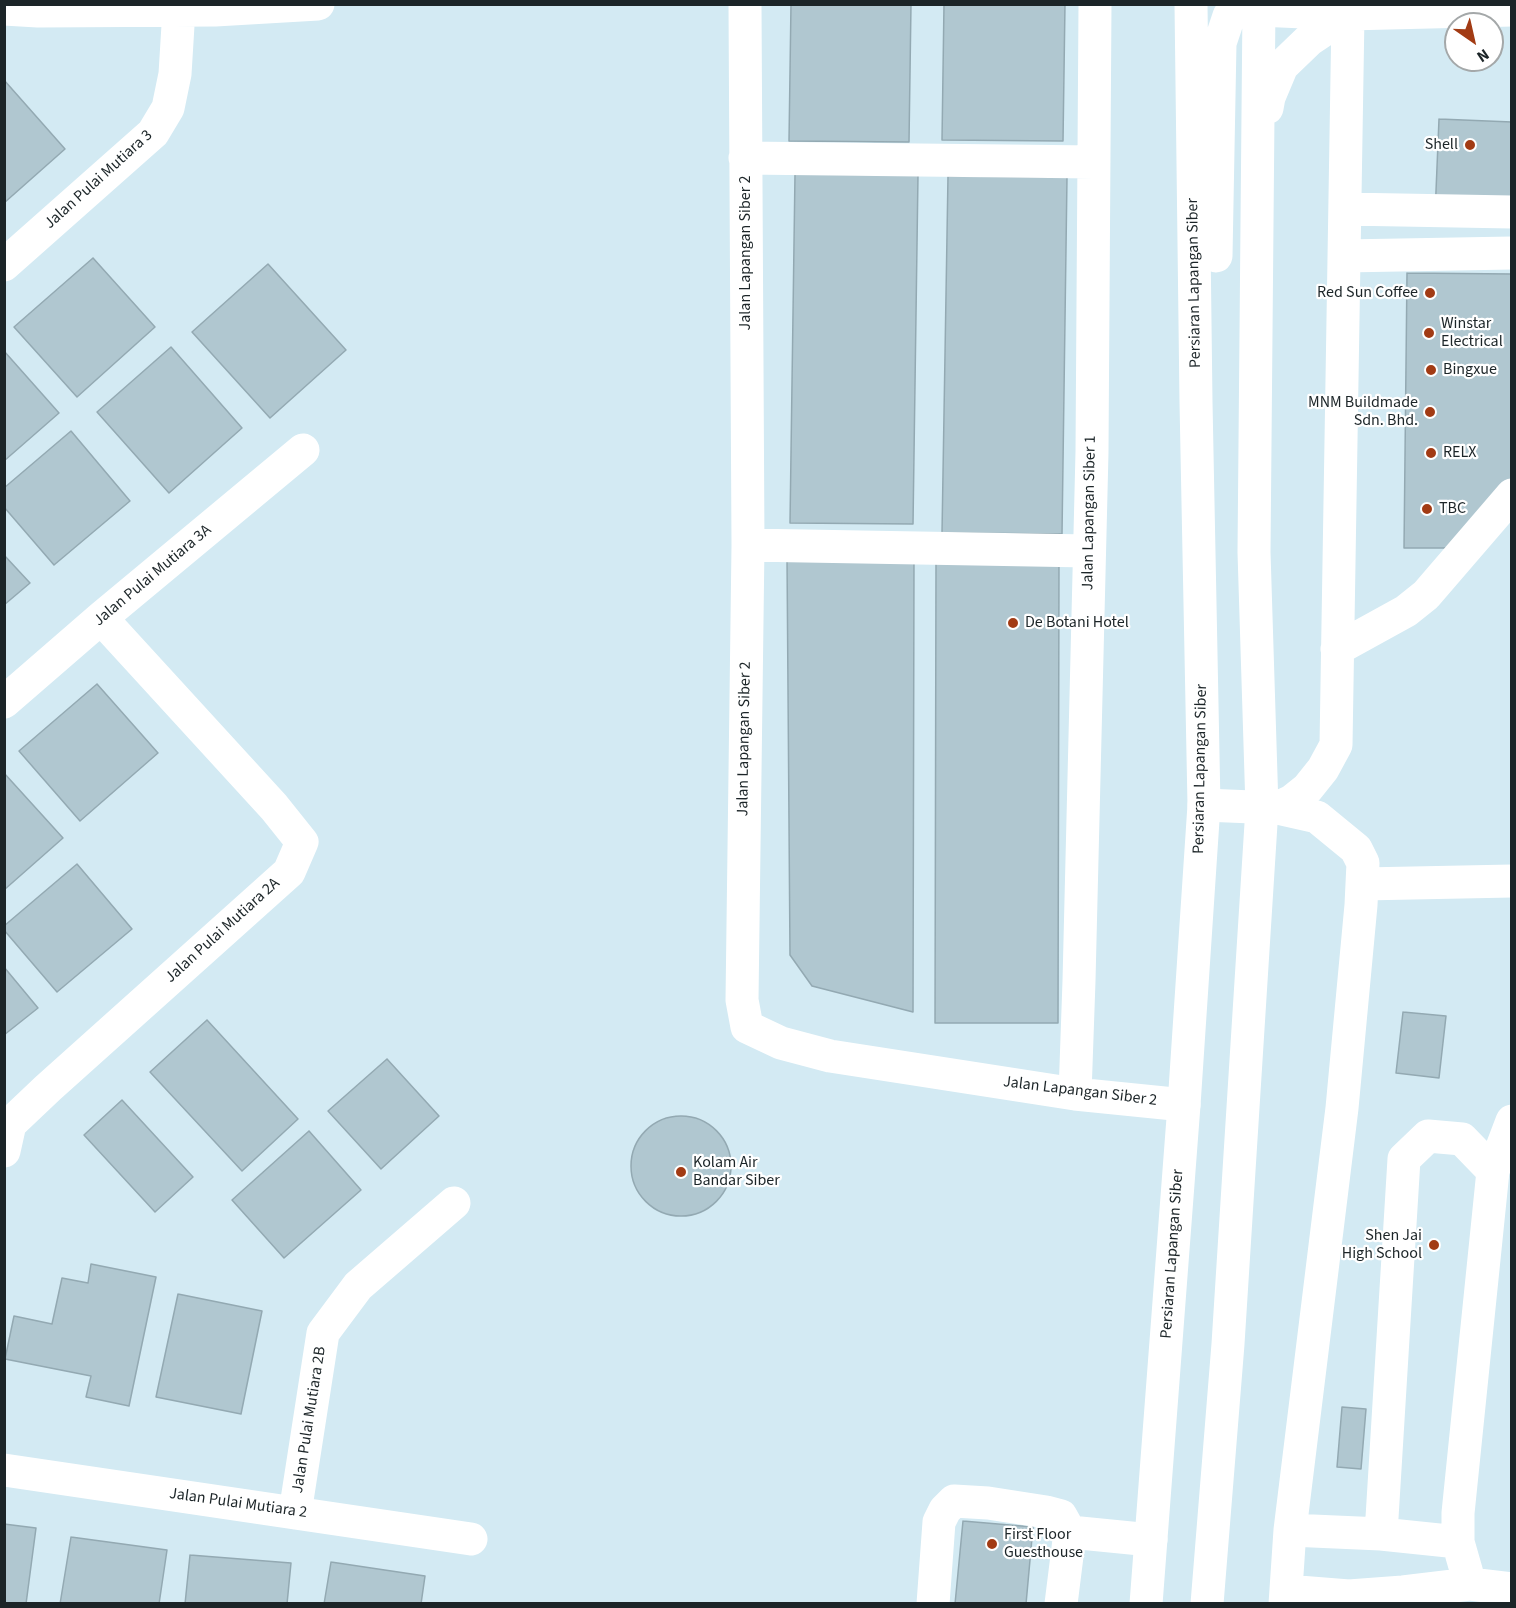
<!DOCTYPE html>
<style>
body{margin:0}
#map{position:relative;width:1516px;height:1608px;overflow:hidden;background:#d3eaf3;font-family:"Source Sans 3",sans-serif}
canvas{display:block}
.frame{position:absolute;inset:0;border:6px solid #1c2528;pointer-events:none}
.north{position:absolute;left:1444px;top:12px;width:60px;height:60px;box-sizing:border-box;background:#fff;border:2px solid #a4a8a9;border-radius:50%;rotate:146deg;font-size:16px;font-weight:700;line-height:24px;text-align:center;color:#1c2528}
.north::after{content:'';display:block;margin:auto;width:21px;height:27px;background:#a23b14;clip-path:polygon(50% 0,100% 100%,50% 72%,0 100%)}
</style>
<div id="map">
<canvas width="1516" height="1608"></canvas>
<div class="frame"></div>
<div class="north">N</div>
</div>
<script>
const c = document.querySelector('canvas').getContext('2d');
c.lineJoin = 'round';
function fillPath(path, color) {
  c.fillStyle = color;
  c.fill(path, 'evenodd');
}
function shape(rows) {
  const path = new Path2D();
  for (const r of rows) {
    if (r.length === 3) {
      path.moveTo(r[0] + r[2], r[1]);
      path.arc(r[0], r[1], r[2], 0, 2 * Math.PI);
      continue;
    }
    path.moveTo(r[0], r[1]);
    for (let i = 2; i < r.length; i += 2) path.lineTo(r[i], r[i + 1]);
  }
  return path;
}
function stroke(path, color, width, dash) {
  c.strokeStyle = color;
  c.lineWidth = width;
  c.lineCap = dash ? 'butt' : 'round';
  c.setLineDash(dash || []);
  c.stroke(path);
}
function label(font, color, halo, rows, align = 'center') {
  c.font = font + ' "Source Sans 3",sans-serif';
  c.lineWidth = 4.5;
  c.setLineDash([]);
  c.textBaseline = 'middle';
  c.strokeStyle = halo;
  c.fillStyle = color;
  for (const [text, x, y, turn = 0] of rows) {
    c.save();
    c.translate(x, y);
    c.rotate((+turn || 0) * Math.PI / 180);
    c.textAlign = isNaN(turn) ? turn : align;
    if (halo) c.strokeText(text, 0, 0);
    c.fillText(text, 0, 0);
    c.restore();
  }
}
const building = shape([
 [791,4,911,4,909,142,789,141,791,4],
 [944,4,1065,4,1063,141,942,140,944,4],
 [4,80,65,149,4,203,4,80],
 [1439,119,1512,122,1512,218,1435,215,1439,119],
 [795,174,918,175,913,524,790,523,795,174],
 [948,176,1067,177,1062,534,942,533,948,176],
 [93,258,155,327,77,397,14,327,93,258],
 [268,264,346,350,270,418,192,332,268,264],
 [1407,273,1512,274,1512,492,1457,548,1404,548,1407,273],
 [171,347,242,428,169,493,97,412,171,347],
 [4,351,59,413,4,461,4,351],
 [71,431,130,501,54,565,4,507,4,488,71,431],
 [914,554,913,1012,812,986,790,955,787,557,914,554],
 [4,555,30,583,4,605,4,555],
 [936,563,1059,563,1058,1023,935,1023,936,563],
 [97,684,158,753,80,821,19,751,97,684],
 [4,773,63,838,4,890,4,773],
 [77,864,132,929,57,992,4,930,4,926,77,864],
 [4,967,38,1008,4,1035,4,967],
 [1403,1012,1446,1016,1439,1078,1396,1073,1403,1012],
 [207,1020,298,1119,242,1171,150,1072,207,1020],
 [387,1059,439,1116,381,1169,328,1111,387,1059],
 [122,1100,193,1177,155,1212,84,1135,122,1100],
 [681,1166,50],
 [309,1131,361,1190,284,1258,232,1200,309,1131],
 [91,1264,156,1277,129,1406,86,1397,91,1376,5,1359,14,1316,52,1324,62,1278,88,1283,91,1264],
 [178,1294,262,1311,241,1414,156,1397,178,1294],
 [1342,1407,1366,1409,1361,1469,1337,1467,1342,1407],
 [963,1521,1033,1527,1026,1604,955,1604,963,1521],
 [4,1524,36,1528,26,1604,4,1604,4,1524],
 [71,1537,167,1550,159,1604,60,1604,71,1537],
 [190,1555,291,1563,287,1604,185,1604,190,1555],
 [331,1562,425,1576,421,1604,324,1604,331,1562]
]);
fillPath(building, '#b0c7d0');
stroke(building, '#93a9b2', 1.5);
stroke(shape([
 [745,4,748,545,742,1000,747,1027,781,1043,830,1056,1075,1094,1184,1105],
 [4,9,38,11,215,10,318,4],
 [1259,10,1348,14,1512,10],
 [745,158,1094,162],
 [1345,209,1512,212],
 [1344,256,1512,253],
 [4,265,153,133,168,108,175,74,179,9],
 [748,545,1089,551],
 [1337,649,1406,611,1426,595,1512,495],
 [4,702,101,618,303,450],
 [1204,805,1277,808,1292,801,1307,789,1323,769,1336,745,1348,14],
 [1277,808,1317,817,1356,849,1363,863,1361,905,1342,1108,1290,1530,1285,1604],
 [1363,884,1512,881],
 [1075,1094,1079,981,1092,452,1095,4],
 [4,1151,10,1124,48,1088,289,872,302,842,274,807,101,618],
 [1493,1171,1512,1121],
 [4,1470,471,1539],
 [295,1513,323,1333,358,1286,454,1203],
 [1290,1530,1381,1534,1458,1542],
 [1381,1534,1404,1159,1428,1136,1462,1139,1493,1171,1458,1513,1458,1542,1470,1584],
 [1286,1591,1349,1596,1403,1592,1470,1584,1512,1589],
 [933,1604,939,1522,945,1510,954,1501,988,1503,1046,1512,1061,1516,1070,1532],
 [1061,1604,1070,1532,1151,1540]
]), '#fff', 33);
stroke(shape([
 [1267,108,1269,97,1282,66,1309,40,1348,14],
 [1216,256,1220,43,1229,16,1237,4],
 [1146,1604,1184,1105,1204,805,1196,402,1191,4],
 [1207,1604,1228,1344,1262,808,1254,552,1259,4]
]), '#fff', 33);
for (const [x, y, r, color] of [
 [1470,145,6,"#a23b14"],
 [1430,293,6,"#a23b14"],
 [1429,333,6,"#a23b14"],
 [1431,370,6,"#a23b14"],
 [1430,412,6,"#a23b14"],
 [1431,453,6,"#a23b14"],
 [1427,509,6,"#a23b14"],
 [1013,623,6,"#a23b14"],
 [681,1172,6,"#a23b14"],
 [1434,1245,6,"#a23b14"],
 [992,1544,6,"#a23b14"]
]) {
  const dot = new Path2D();
  dot.arc(x, y, r, 0, 2 * Math.PI);
  c.fillStyle = color;
  c.fill(dot);
  stroke(dot, '#fff', 2);
}
label('16px', '#1c2528', '#fff', [
 ["Shell",1458,145,"right"],
 ["Red Sun Coffee",1418,293,"right"],
 ["Winstar",1441,324],
 ["Electrical",1441,342],
 ["Bingxue",1443,370],
 ["MNM Buildmade",1418,403,"right"],
 ["Sdn. Bhd.",1418,421,"right"],
 ["RELX",1443,453],
 ["TBC",1439,509],
 ["De Botani Hotel",1025,623],
 ["Kolam Air",693,1163],
 ["Bandar Siber",693,1181],
 ["Shen Jai",1422,1236,"right"],
 ["High School",1422,1254,"right"],
 ["First Floor",1004,1535],
 ["Guesthouse",1004,1553]
], 'left');
label('16px', '#1c2528', '#fff', [
 ["Jalan Pulai Mutiara 3",99,180,-42],
 ["Jalan Lapangan Siber 2",746,253,-90],
 ["Persiaran Lapangan Siber",1195,283,-91],
 ["Jalan Lapangan Siber 1",1090,513,-89],
 ["Jalan Pulai Mutiara 3A",153,576,-40],
 ["Jalan Lapangan Siber 2",745,739,-89],
 ["Persiaran Lapangan Siber",1201,769,-89],
 ["Jalan Pulai Mutiara 2A",223,931,-42],
 ["Jalan Lapangan Siber 2",1080,1092,7],
 ["Persiaran Lapangan Siber",1173,1254,-86],
 ["Jalan Pulai Mutiara 2B",310,1420,-81],
 ["Jalan Pulai Mutiara 2",238,1504,8]
]);
</script>
